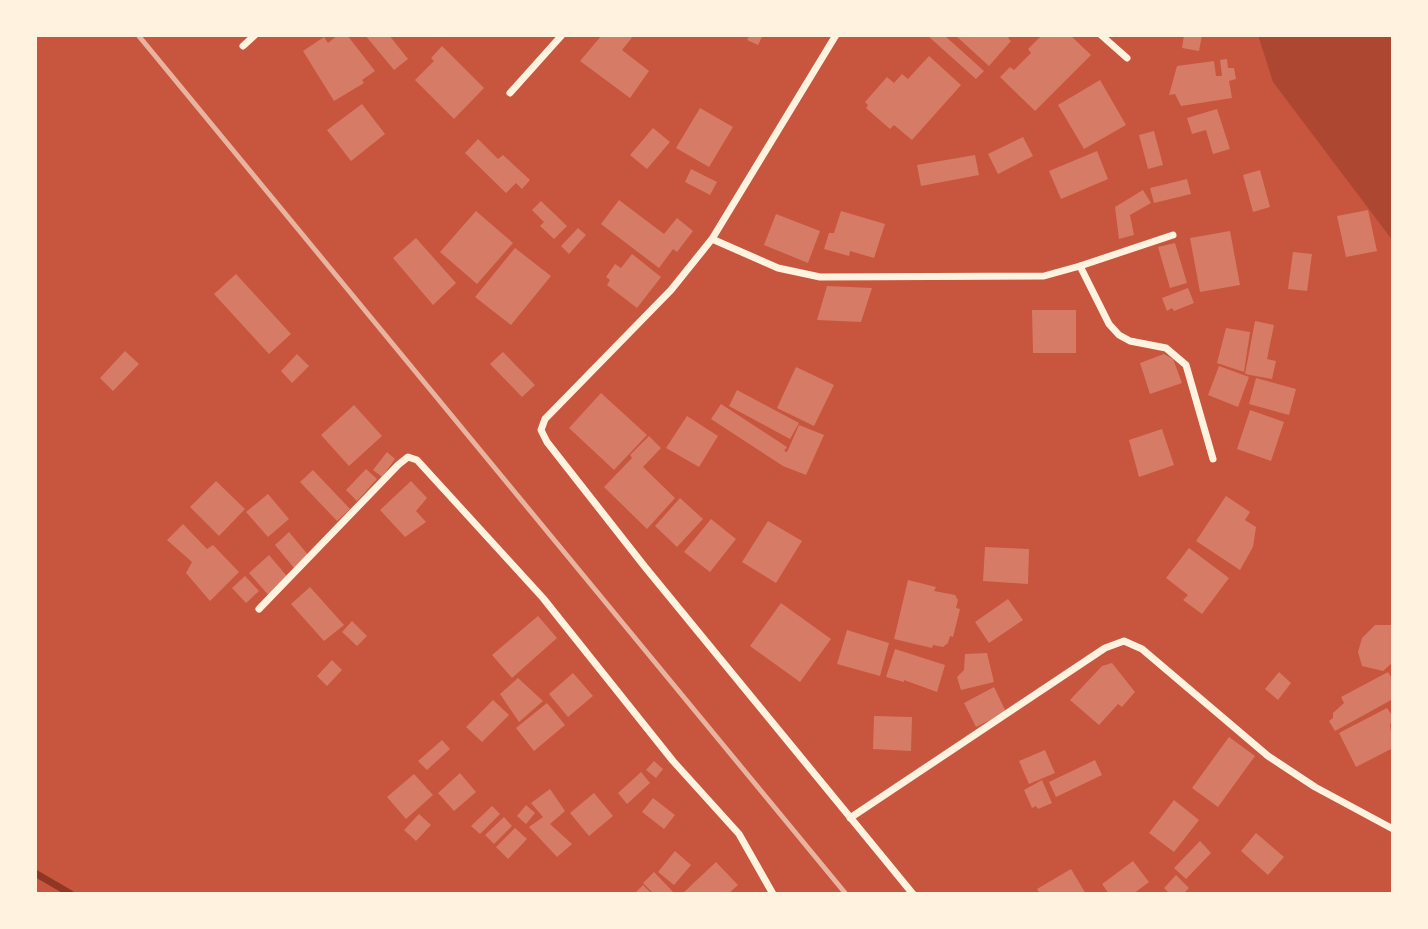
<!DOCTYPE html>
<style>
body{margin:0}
#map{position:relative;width:1428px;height:929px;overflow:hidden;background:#c8553d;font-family:"Fira Sans",sans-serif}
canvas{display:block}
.frame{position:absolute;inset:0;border:37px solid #fff3e0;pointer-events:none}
</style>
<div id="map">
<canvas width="1428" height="929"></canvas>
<div class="frame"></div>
</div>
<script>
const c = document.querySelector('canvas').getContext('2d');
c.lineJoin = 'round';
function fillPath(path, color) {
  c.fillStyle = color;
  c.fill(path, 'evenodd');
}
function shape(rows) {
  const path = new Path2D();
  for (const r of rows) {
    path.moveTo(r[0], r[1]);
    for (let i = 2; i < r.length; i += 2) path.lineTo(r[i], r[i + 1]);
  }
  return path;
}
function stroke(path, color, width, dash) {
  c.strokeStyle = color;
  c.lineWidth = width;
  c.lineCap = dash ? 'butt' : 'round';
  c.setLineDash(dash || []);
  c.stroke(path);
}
fillPath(shape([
 [1258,35,1393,35,1393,241,1273,82]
]), '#ae4732');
stroke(shape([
 [35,873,71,894]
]), '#8f3625', 7);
fillPath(shape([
 [338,35,347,35,375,71,362,80,364,83,334,101,303,51,324,37,328,43],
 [365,35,389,35,408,59,394,70],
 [602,35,634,35,622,50,649,71,630,98,580,61],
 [750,35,763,35,758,45,747,40],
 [930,35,944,35,984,71,976,79,928,36],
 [955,35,1011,35,1008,38,1011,41,989,66],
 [1042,35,1070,35,1091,55,1035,111,1000,77,1010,67,1014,70,1031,53,1028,49],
 [1184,35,1202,35,1199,51,1182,48],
 [442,46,484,88,454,119,415,80,434,61,431,58],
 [929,56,961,85,912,140,894,125,890,129,866,108,868,105,865,102,887,77,894,83,902,74,908,79],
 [1227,59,1228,68,1234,68,1236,79,1229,81,1232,98,1181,106,1175,94,1169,95,1177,66,1214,61,1216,76,1222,76,1220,60],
 [1100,80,1126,125,1084,149,1058,105],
 [362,104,385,134,351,161,327,130],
 [700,108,733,127,709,167,676,148],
 [1217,109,1230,149,1213,154,1206,130,1192,134,1187,118],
 [653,128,670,142,647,169,630,155],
 [1154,131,1163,165,1148,169,1139,135],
 [1023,137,1033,156,998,174,988,154],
 [478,139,498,159,503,155,530,180,522,189,516,183,506,193,465,153],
 [1097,151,1108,179,1061,199,1049,171],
 [975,155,979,175,921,186,917,165],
 [691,169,717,182,710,195,685,182],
 [1260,170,1270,207,1253,212,1243,175],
 [1187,179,1191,194,1154,203,1150,188],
 [1143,190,1151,203,1130,215,1134,235,1119,239,1115,207],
 [619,200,664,234,677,218,693,231,677,252,673,249,659,268,601,224],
 [541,201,567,226,554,239,540,226,544,222,532,210],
 [1368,210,1377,251,1346,257,1337,216],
 [476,211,513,243,477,284,440,252],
 [841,211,885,224,874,258,850,251,849,256,824,249,829,233,834,233],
 [776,214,820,231,808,263,764,245],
 [578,228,586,235,569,254,561,246],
 [1230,231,1240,285,1200,292,1190,238],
 [416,238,456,283,433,305,393,258],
 [1175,243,1187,283,1170,288,1158,247],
 [515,248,551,276,511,325,475,297],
 [1293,252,1312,254,1307,291,1288,289],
 [632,254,661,277,637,308,607,285,610,280,606,277,615,264,621,268],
 [236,274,291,334,269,354,214,294],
 [827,286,872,288,861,322,817,320],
 [1188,288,1194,303,1174,311,1172,308,1167,311,1162,298],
 [1032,310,1076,310,1076,353,1033,353],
 [1255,321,1274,325,1267,359,1276,361,1272,379,1245,374],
 [1226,328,1250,332,1244,372,1217,363],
 [125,351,139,364,113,391,100,378],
 [503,352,535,385,522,397,490,364],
 [297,354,309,366,292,383,281,371],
 [1164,354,1173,359,1182,383,1150,394,1140,363],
 [1219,366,1249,377,1238,407,1208,395],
 [796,367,834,385,814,426,777,408],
 [1256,378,1296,389,1289,415,1249,404],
 [737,390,799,423,790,439,729,406],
 [601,393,647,435,614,470,569,428],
 [721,404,787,447,784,451,787,452,799,425,824,435,806,475,783,466,711,419],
 [354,405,382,436,349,466,321,435],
 [1250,410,1284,422,1271,461,1237,449],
 [687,416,718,436,699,467,666,448],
 [1162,429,1174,465,1139,477,1129,440],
 [649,436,661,448,643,467,675,498,647,529,604,487,632,458,630,455],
 [387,452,395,459,382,477,373,470],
 [366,469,377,479,357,501,346,490],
 [313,470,350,509,337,521,300,482],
 [216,481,245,509,219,536,190,507],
 [411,481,427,498,416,511,426,522,405,537,380,510],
 [268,494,289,519,268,537,246,512],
 [1226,496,1250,512,1245,520,1256,527,1253,547,1240,570,1196,541],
 [680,498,703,519,677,547,655,526],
 [711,519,736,539,710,572,684,552],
 [768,521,802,541,776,583,742,562],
 [183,524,207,549,213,545,239,572,210,601,186,573,192,562,167,540],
 [289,532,309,556,294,568,275,545],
 [985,547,1029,549,1028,584,983,581],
 [1189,548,1229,578,1202,614,1183,600,1188,595,1166,578],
 [269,555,291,581,271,598,249,573],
 [245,576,259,591,246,603,232,588],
 [908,580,936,587,934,591,955,595,958,600,956,608,960,609,953,637,950,636,948,643,943,647,933,645,932,648,894,639],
 [310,587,344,625,324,641,291,604],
 [1008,599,1023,620,989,643,975,622],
 [781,603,831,639,800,682,750,646],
 [538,616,557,638,512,678,492,655],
 [352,621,367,636,357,646,342,632],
 [1375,625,1392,625,1393,627,1393,662,1383,671,1362,666,1358,652,1362,638],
 [847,630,889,643,880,676,837,664],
 [895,649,945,665,937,692,904,680,904,682,886,677],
 [987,653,994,682,961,690,957,677,964,670,965,654],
 [332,660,342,670,327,686,317,676],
 [1112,663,1135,692,1122,707,1118,704,1099,725,1070,700,1102,666],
 [1279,672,1291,683,1278,700,1265,689],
 [1388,672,1393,680,1393,699,1335,731,1329,721,1333,718,1333,713,1344,703,1341,697],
 [573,673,593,696,568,717,549,694],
 [518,678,543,701,519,722,500,694],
 [994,687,1006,712,976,727,964,703],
 [493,700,509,715,482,742,466,727],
 [547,703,565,725,534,751,516,728],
 [1387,708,1393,717,1390,725,1393,748,1356,767,1339,733],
 [874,716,912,717,911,751,873,749],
 [1229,737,1255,756,1218,807,1192,788],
 [442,740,450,749,427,770,418,761],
 [1045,750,1055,773,1029,784,1019,761],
 [1095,760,1102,775,1056,797,1049,782],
 [654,761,663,769,656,778,646,770],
 [641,772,650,783,627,804,618,793],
 [460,773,476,792,454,811,438,793],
 [414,774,433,795,406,819,387,797],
 [1042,780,1052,803,1038,809,1036,806,1032,808,1024,790],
 [550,789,565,811,550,824,572,844,557,857,529,827,543,817,531,803],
 [594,793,613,816,589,836,570,813],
 [653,798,675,815,664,829,642,812],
 [1174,800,1199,820,1174,852,1149,833],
 [526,805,535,813,526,824,517,816],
 [492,806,500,814,480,834,471,826],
 [419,814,431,825,416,841,404,830],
 [504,817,512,826,494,844,485,835],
 [515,828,527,839,508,859,496,847],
 [1256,833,1284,857,1268,875,1241,851],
 [1200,841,1211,853,1186,879,1174,868],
 [675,851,691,865,674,885,658,872],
 [1133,861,1149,882,1133,894,1109,894,1102,884],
 [716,862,738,885,728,894,682,894],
 [1071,869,1086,894,1040,894,1037,889],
 [654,872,675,894,654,894,643,883],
 [1176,875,1189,888,1183,894,1170,894,1164,888],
 [643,885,652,894,634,894]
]), '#d67c66');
stroke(shape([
 [836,35,712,239,671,290,545,419,541,430,547,442,645,567,913,894],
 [1101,35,1127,58],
 [243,46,255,35],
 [510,93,562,35],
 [712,239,778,268,820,277,1044,276,1080,266,1173,235],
 [1080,266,1109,324,1119,335,1130,341,1166,348,1186,365,1213,459],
 [259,609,398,465,408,457,417,460,543,598,673,761,739,834,773,894],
 [850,818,1105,648,1124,641,1142,649,1268,756,1315,787,1393,829]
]), '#fff3e0', 7);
stroke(shape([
 [138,35,846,894]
]), '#e9b49f', 5);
</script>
